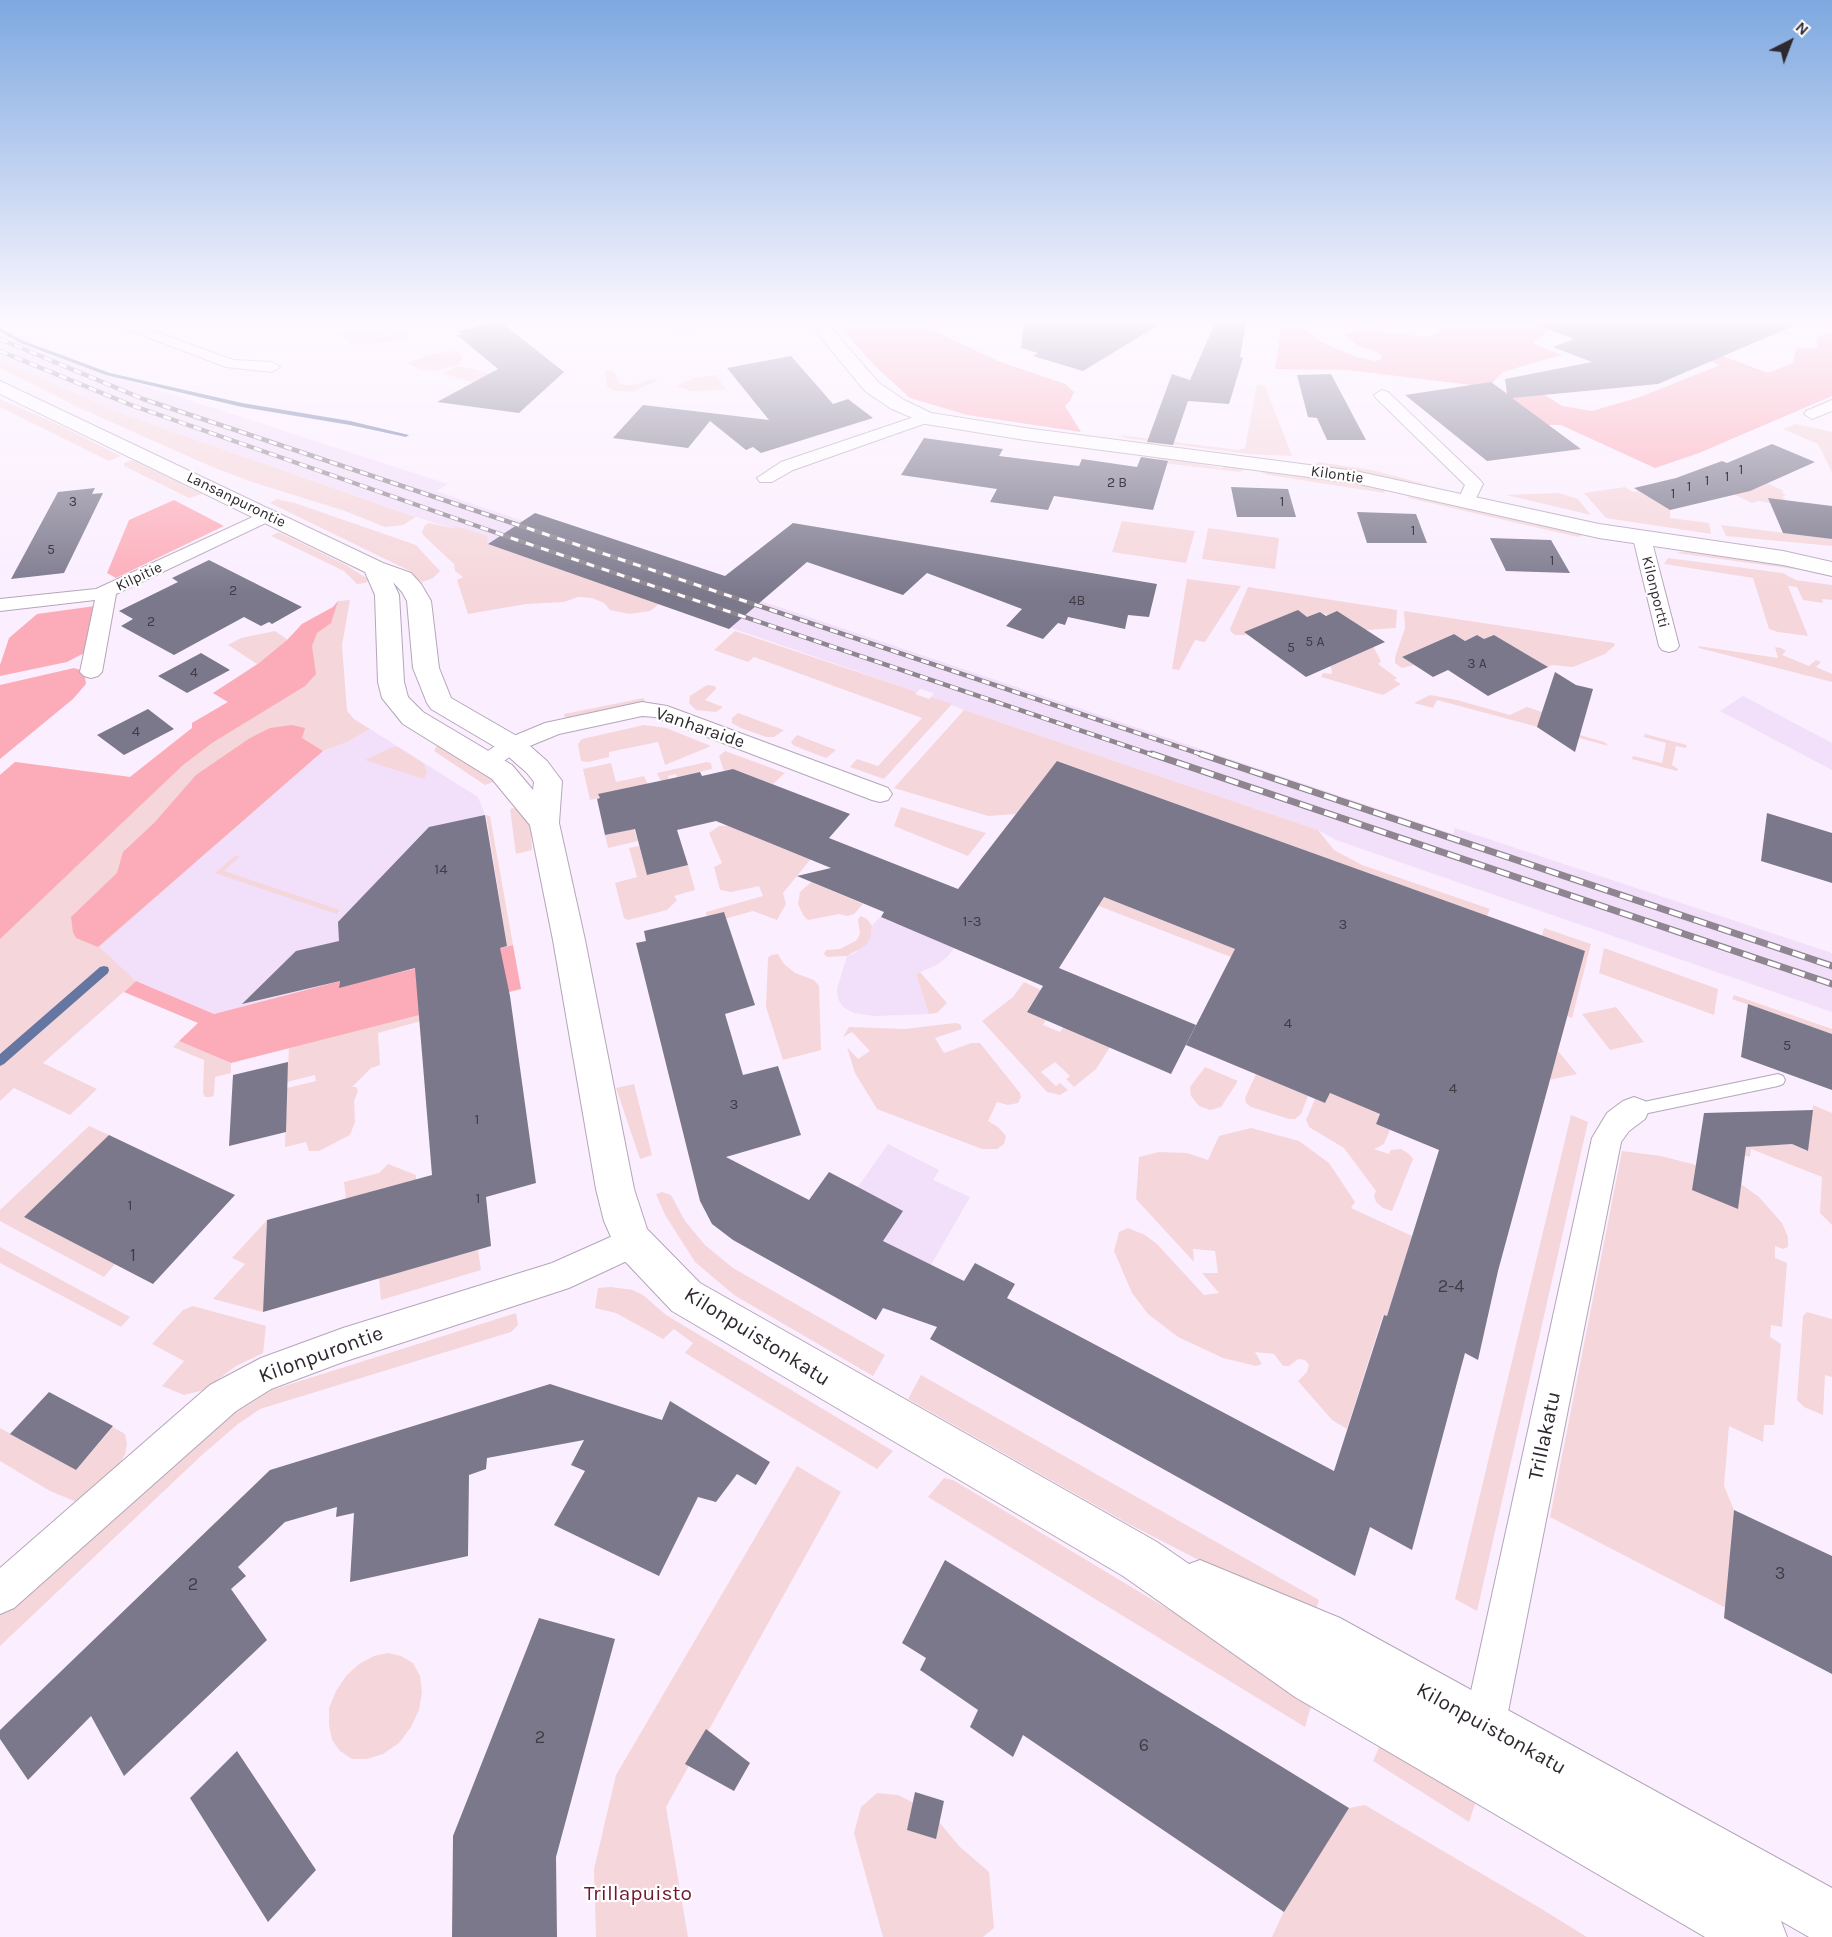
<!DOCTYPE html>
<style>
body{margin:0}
#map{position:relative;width:1832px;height:1937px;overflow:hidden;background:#fbefff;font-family:Karla,sans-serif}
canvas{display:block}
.north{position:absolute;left:1760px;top:12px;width:60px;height:60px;-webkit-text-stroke:4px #fff;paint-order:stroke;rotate:42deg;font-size:16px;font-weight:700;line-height:24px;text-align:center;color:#2e282f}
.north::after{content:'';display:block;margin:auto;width:21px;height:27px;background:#2e282f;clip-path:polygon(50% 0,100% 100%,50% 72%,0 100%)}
</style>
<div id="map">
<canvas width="1832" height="1937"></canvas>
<div class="north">N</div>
</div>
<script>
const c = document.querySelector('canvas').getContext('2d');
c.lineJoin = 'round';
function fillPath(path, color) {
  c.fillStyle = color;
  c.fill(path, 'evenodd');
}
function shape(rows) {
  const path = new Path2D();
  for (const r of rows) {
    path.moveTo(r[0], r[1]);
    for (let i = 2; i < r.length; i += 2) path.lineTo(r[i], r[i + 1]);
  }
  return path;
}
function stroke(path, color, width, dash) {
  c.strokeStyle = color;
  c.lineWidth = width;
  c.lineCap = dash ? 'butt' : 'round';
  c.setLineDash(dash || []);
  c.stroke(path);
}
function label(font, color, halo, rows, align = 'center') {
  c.font = font + ' Karla,sans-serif';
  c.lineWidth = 4.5;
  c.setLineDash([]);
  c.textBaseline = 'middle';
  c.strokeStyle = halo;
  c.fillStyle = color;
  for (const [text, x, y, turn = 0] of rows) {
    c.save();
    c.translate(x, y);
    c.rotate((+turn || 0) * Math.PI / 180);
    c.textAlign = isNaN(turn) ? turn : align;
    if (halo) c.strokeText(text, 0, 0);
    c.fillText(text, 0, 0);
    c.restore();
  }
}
fillPath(shape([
 [0,335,40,352,448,484,437,491,467,502,1453,834,1455,828,1832,953,1832,1012,1336,840,1318,830,964,710,931,697,934,693,920,689,917,692,488,544,486,536,456,526,452,528,434,523,128,416,0,360],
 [1743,696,1832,743,1832,770,1720,711],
 [370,729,478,797,485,815,507,946,339,988,339,981,214,1014,136,981,98,947,323,751,347,742],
 [880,917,896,924,900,920,942,943,946,938,958,943,948,956,937,965,916,974,929,1014,875,1016,854,1013,843,1007,838,999,837,989,847,956,855,953,871,936,872,926],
 [888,1144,939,1170,933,1180,970,1197,931,1265,883,1241,903,1211,858,1187]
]), '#f2dff9');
fillPath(shape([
 [353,323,413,323,415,325,384,334,401,332,409,338,381,343,351,344,341,336,344,329],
 [635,323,702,323,707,326,691,333],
 [456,351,462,357,460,364,450,367,434,371,419,369,407,363,433,354],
 [0,360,128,416,416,517,403,525,385,527,345,511,252,482,210,466,82,409,0,368],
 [456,367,464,367,491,374,475,383,443,374],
 [608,370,613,371,621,384,624,385,633,385,653,379,659,380,632,392,615,391,607,387,605,371],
 [715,375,727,390,690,391,676,386,694,378],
 [1257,384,1265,386,1292,456,1248,454,1171,444,1125,438,1120,435,1238,450,1245,448],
 [0,399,53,422,121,456,109,461,0,407],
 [1796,424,1832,432,1832,472,1818,444,1783,429],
 [1159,456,1222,468,1226,465,1246,469,1240,472,1170,464,1158,460,1157,458],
 [132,460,161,474,202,494,189,498,124,466,124,463],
 [1317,462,1372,470,1433,486,1316,466],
 [1261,469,1344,480,1386,488,1384,493,1268,475,1260,472],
 [1763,481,1784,491,1781,492,1786,495,1782,497,1786,499,1774,504,1759,501,1752,503,1731,493],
 [1625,487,1633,492,1639,491,1670,510,1670,518,1709,523,1711,534,1606,518,1584,493],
 [1411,493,1582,533,1583,535,1578,537,1408,498],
 [1559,493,1578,499,1591,515,1506,495],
 [277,499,295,503,416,545,440,571,433,578,422,582,417,579,410,571,270,503],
 [1122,521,1195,531,1186,563,1112,552],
 [429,523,452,528,456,526,487,536,488,544,659,604,650,611,629,614,610,610,604,603,592,598,578,597,564,602,526,604,468,614,457,580,463,577,455,571,454,564,424,536,422,532,425,525],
 [1721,525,1832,539,1832,546,1726,536],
 [1208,528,1279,538,1275,569,1202,559],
 [279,532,344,564,370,580,365,583,357,584,344,571,271,536],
 [1694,550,1764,560,1801,570,1676,553],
 [1668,558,1783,573,1796,580,1832,585,1832,600,1822,599,1823,603,1803,600,1797,587,1788,586,1808,636,1778,632,1769,629,1753,578,1664,564],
 [1187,579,1241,586,1205,642,1195,640,1179,670,1172,669],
 [1248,587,1397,610,1396,628,1366,630,1320,612,1307,617,1297,611,1244,632,1247,635,1235,635,1231,632,1230,629],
 [350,600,342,645,347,711,354,719,370,729,347,742,323,751,99,947,136,981,43,1063,97,1089,70,1115,14,1088,0,1101,0,775,15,762,130,777,192,728,192,723,228,702,213,693,257,664,228,645,241,638,275,631,288,640,302,624,333,607,338,601],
 [1404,611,1614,643,1615,645,1605,654,1573,667,1552,665,1531,675,1541,663,1494,635,1484,639,1477,635,1465,641,1453,634,1402,657,1414,665,1402,668,1395,663,1395,657,1405,628],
 [735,631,917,692,915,694,929,699,931,697,952,704,884,779,850,767,857,759,878,766,922,718,754,657,748,662,714,650],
 [1379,639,1374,648,1381,661,1378,664,1397,678,1394,680,1401,684,1383,695,1321,677,1323,673,1332,674,1331,666,1366,650],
 [1698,646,1778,658,1775,647,1781,648,1786,651,1782,655,1809,666,1816,660,1821,662,1816,667,1832,674,1832,682,1699,648],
 [707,685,715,686,716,689,705,700,723,707,716,712,696,710,689,703,690,696],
 [1430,695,1457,700,1510,715,1527,707,1542,712,1580,735,1604,742,1609,746,1437,700,1433,708,1414,703],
 [644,698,645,703,565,719,564,714],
 [964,710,1318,830,1334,850,1362,865,1490,909,1487,916,1058,761,1016,814,988,816,894,788],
 [738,713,784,730,774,737,766,737,741,728,732,723,732,718],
 [644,725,666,728,711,746,665,765,658,742,609,752,609,757,588,762,581,761,578,744,582,739],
 [1645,734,1687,745,1686,748,1676,746,1672,765,1678,769,1677,771,1632,759,1633,756,1662,763,1666,743,1644,737],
 [797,735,836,750,826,758,805,750,793,745,791,742],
 [443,744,493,778,493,782,485,785,434,751,437,746],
 [393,747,398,747,423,763,427,771,424,779,365,760],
 [725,751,785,773,773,784,733,769,724,771,719,756],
 [707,762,711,763,712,769,677,777,676,774,668,776,670,783,662,784,657,773],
 [611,763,616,782,644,776,649,787,598,795,600,798,590,800,583,769],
 [520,806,530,821,532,850,516,854,510,809],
 [901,807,986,833,968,856,894,826],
 [486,815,490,816,513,945,507,946],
 [719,826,729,826,819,849,783,893,786,904,777,920,753,911,724,919,711,919,706,915,706,912,763,896,759,886,731,892,720,890,714,867,722,863,709,833],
 [634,829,638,841,608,848,605,835],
 [639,846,647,874,688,865,695,890,674,896,677,900,667,910,628,920,624,918,615,883,637,877,629,848],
 [988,851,1551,1074,1558,1051,1577,1074,1549,1080,980,860],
 [235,856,240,856,224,871,340,910,337,914,215,873],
 [811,882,863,904,854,914,848,916,839,914,808,920,803,915,798,904,800,892],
 [860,916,867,919,872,926,871,936,866,945,847,956,827,957,824,954,826,950,840,949,857,940,860,933,858,920],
 [1544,928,1591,944,1572,1018,1567,1016,1542,936],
 [1604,948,1718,989,1714,1015,1599,973],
 [778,954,784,964,795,973,814,980,819,986,821,1050,783,1060,766,1007,768,958,771,955],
 [920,972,947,1003,937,1013,929,1014,916,974],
 [1024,982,1041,990,1027,1011,1046,1020,1043,1025,1060,1032,1063,1027,1110,1047,1096,1069,1074,1087,1066,1079,1070,1076,1055,1062,1041,1072,1056,1086,1060,1083,1068,1090,1060,1095,1047,1092,982,1021,1013,997],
 [1734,995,1832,1029,1832,1034,1732,999],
 [1616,1007,1644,1042,1610,1050,1582,1014],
 [420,1014,421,1021,378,1033,380,1065,371,1068,352,1087,356,1087,358,1091,354,1101,355,1122,350,1135,319,1151,309,1151,306,1142,285,1147,287,1088,316,1081,315,1075,287,1082,289,1048],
 [955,1023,960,1024,962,1029,935,1038,944,1053,971,1043,980,1043,1020,1093,1021,1097,1018,1103,1008,1105,997,1102,988,1121,998,1127,1006,1136,1004,1144,997,1149,982,1149,877,1109,855,1073,847,1047,858,1059,870,1051,852,1032,843,1037,849,1027,905,1029],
 [179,1041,231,1063,231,1073,215,1077,214,1095,211,1097,205,1097,203,1093,204,1060,173,1047],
 [1205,1067,1238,1081,1221,1107,1210,1110,1199,1106,1191,1096,1190,1087],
 [1256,1074,1308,1096,1301,1114,1295,1119,1289,1119,1251,1107,1246,1103,1245,1098],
 [634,1084,652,1155,640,1159,616,1088],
 [1330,1093,1380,1114,1376,1124,1390,1130,1384,1144,1374,1149,1389,1154,1391,1150,1401,1149,1409,1154,1413,1159,1392,1211,1383,1208,1376,1202,1374,1195,1376,1191,1344,1148,1309,1127,1306,1120,1315,1099,1325,1103],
 [1813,1105,1832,1113,1832,1225,1820,1213,1822,1177,1751,1149,1750,1157,1739,1154,1740,1147,1792,1144,1807,1151],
 [1571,1115,1588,1122,1477,1611,1455,1599],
 [89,1126,109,1135,24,1217,115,1264,104,1277,0,1221,0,1210],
 [1251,1128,1299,1141,1329,1163,1355,1202,1351,1208,1412,1236,1398,1281,1414,1289,1403,1323,1383,1315,1347,1429,1332,1420,1298,1381,1307,1372,1309,1365,1305,1360,1298,1359,1289,1366,1283,1366,1274,1354,1255,1352,1262,1364,1256,1366,1223,1358,1178,1337,1148,1314,1132,1293,1114,1251,1119,1232,1128,1228,1145,1235,1157,1244,1204,1295,1219,1293,1202,1273,1218,1273,1215,1251,1193,1249,1194,1262,1136,1199,1139,1157,1159,1152,1187,1153,1208,1160,1219,1136],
 [1622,1151,1661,1156,1696,1165,1738,1208,1741,1184,1759,1197,1782,1223,1788,1237,1788,1247,1783,1249,1775,1246,1775,1258,1787,1263,1782,1327,1771,1325,1770,1337,1781,1344,1774,1425,1764,1425,1763,1442,1729,1426,1724,1486,1734,1510,1726,1608,1550,1517],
 [388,1164,416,1175,416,1180,346,1199,344,1182,379,1173],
 [662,1192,671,1195,685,1221,705,1245,733,1268,885,1355,873,1376,734,1295,695,1262,665,1215,656,1194],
 [267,1220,263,1312,213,1299,245,1264,232,1258],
 [0,1247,130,1317,121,1327,0,1263],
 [478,1250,481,1270,381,1300,379,1278],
 [611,1287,633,1290,643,1295,666,1315,893,1451,877,1469,685,1353,693,1343,674,1329,663,1339,616,1313,595,1308,598,1288],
 [193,1306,266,1326,263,1353,236,1366,204,1390,184,1395,162,1386,184,1361,152,1344,183,1310],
 [1807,1312,1832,1319,1832,1377,1825,1375,1823,1415,1804,1407,1797,1400,1803,1316],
 [516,1313,518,1325,511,1332,260,1409,238,1424,202,1455,0,1646,0,1614,196,1432,256,1395],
 [921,1375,1319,1600,1313,1619,1127,1523,908,1399],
 [113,1427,125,1434,127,1444,125,1454,117,1470,79,1503,50,1491,0,1461,0,1428,76,1470],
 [797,1466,841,1492,666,1807,688,1937,596,1937,594,1869,616,1775],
 [944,1478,953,1480,1183,1618,1312,1703,1305,1727,928,1497],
 [388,1653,401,1656,413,1663,420,1676,422,1692,419,1710,411,1727,399,1743,383,1754,367,1759,352,1759,340,1751,332,1740,329,1725,329,1708,336,1691,346,1676,359,1664,374,1656],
 [1385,1734,1475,1804,1469,1822,1373,1761],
 [877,1793,898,1795,930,1811,959,1846,989,1872,994,1928,983,1937,883,1937,854,1833,861,1807],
 [1365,1805,1540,1908,1587,1937,1272,1937,1284,1911,1349,1808]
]), '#f5d6da');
fillPath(shape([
 [836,323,917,323,998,361,1065,384,1074,392,1070,401,1065,406,1081,432,967,415,910,398,875,366],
 [1282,323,1297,323,1321,342,1356,357,1375,361,1381,359,1382,356,1376,352,1357,345,1345,335,1353,332,1368,331,1430,337,1441,331,1434,323,1556,323,1533,343,1561,355,1503,372,1492,383,1513,397,1542,393,1562,406,1592,411,1640,397,1720,365,1611,323,1634,323,1768,373,1793,363,1796,348,1818,348,1817,338,1832,332,1832,396,1699,453,1655,468,1561,425,1522,425,1471,385,1348,370,1275,369],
 [174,500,224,526,116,578,107,573,129,520],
 [338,601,331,623,317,633,312,646,316,674,305,686,212,743,183,765,0,939,0,775,15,762,130,777,192,728,192,723,228,702,213,693,258,664,287,640,302,624,333,607],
 [95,606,88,651,67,662,0,676,0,665,9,638,37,614],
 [74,668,84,671,86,684,73,699,0,759,0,685],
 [292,725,305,728,302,738,323,751,98,947,76,938,73,932,71,917,117,873,123,852,154,823,196,775,250,738,270,728],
 [513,945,521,989,231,1063,179,1041,198,1023,124,992,136,981,214,1014,340,981,339,987]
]), '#fcacb8');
fillPath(shape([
 [0,328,24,341,110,373,242,403,350,421,409,435,406,437,350,425,242,407,106,375,20,343,0,332,0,328],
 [104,966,108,967,109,970,108,973,4,1064,0,1066,0,1054,100,967,104,966]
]), '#6576a2');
fillPath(shape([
 [488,323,502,323,564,372,519,413,437,402,498,369,457,335,463,334,459,331],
 [1024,323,1162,323,1083,371,1033,356,1038,353,1021,348],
 [1215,323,1246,323,1240,357,1243,358,1229,404,1188,401,1173,445,1147,442,1172,374,1190,380],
 [1540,323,1800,323,1658,384,1512,398,1581,449,1487,461,1405,395,1491,382,1507,394,1505,379,1592,362,1553,347,1574,339,1540,326],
 [791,356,833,404,848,399,873,418,761,453,753,447,746,450,710,421,688,448,613,438,643,405,769,420,727,368],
 [1331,374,1366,440,1327,440,1317,418,1308,417,1297,375],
 [924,438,1003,449,999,456,1079,466,1082,459,1137,467,1141,457,1168,461,1153,510,1054,496,1048,510,990,502,997,489,901,475],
 [1772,444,1815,462,1750,491,1670,510,1634,488,1676,478,1722,461,1727,463],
 [1231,487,1288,489,1296,517,1237,517],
 [95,488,92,494,103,493,64,573,11,579,58,492],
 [1768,498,1832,506,1832,539,1783,533],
 [1357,512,1416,514,1427,543,1367,543],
 [535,513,725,576,793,523,1157,584,1149,617,1128,615,1125,629,1068,617,1065,625,1058,623,1043,639,1006,626,1022,609,927,573,903,595,807,562,729,629,488,544],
 [1490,538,1551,540,1570,573,1506,571],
 [209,560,302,607,272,624,269,622,261,626,244,617,174,655,121,626,133,619,119,611,178,582,172,578],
 [1298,610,1307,617,1320,612,1326,616,1337,611,1385,642,1306,677,1244,632],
 [1454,634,1465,641,1477,635,1484,639,1494,635,1548,667,1488,696,1448,670,1433,677,1402,657],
 [201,653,230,670,187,693,158,676],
 [1555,672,1576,685,1593,689,1575,752,1537,727],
 [148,709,174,729,124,755,97,735],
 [1057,761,1585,951,1498,1271,1478,1360,1465,1353,1412,1550,1370,1527,1355,1576,930,1339,937,1327,883,1308,876,1320,733,1240,712,1224,700,1201,636,943,646,941,644,931,724,912,755,1005,725,1014,743,1075,778,1066,801,1135,726,1157,809,1200,829,1172,858,1187,903,1211,883,1241,964,1281,975,1263,1015,1284,1007,1298,1334,1471,1384,1315,1387,1316,1439,1150,1376,1124,1380,1114,1330,1093,1325,1103,1186,1045,1235,949,1104,897,1059,968,1196,1025,1171,1074,1027,1012,1043,986,881,917,884,912,797,876,831,868,716,821,677,830,688,865,647,875,635,829,605,835,597,799,600,798,598,794,669,779,700,772,702,776,733,769,850,814,829,838,958,889],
 [1767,813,1832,833,1832,883,1761,861],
 [485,815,507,946,500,948,510,996,536,1183,486,1197,491,1246,263,1312,267,1220,432,1175,415,968,339,988,340,981,242,1004,296,951,339,941,338,922,429,827],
 [1748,1004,1832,1034,1832,1090,1741,1057],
 [288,1062,286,1132,229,1146,233,1075],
 [1813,1110,1808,1151,1792,1144,1746,1147,1738,1209,1692,1190,1704,1113],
 [109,1135,235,1195,153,1284,24,1217],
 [550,1384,662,1420,670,1401,770,1462,756,1485,737,1474,716,1502,698,1497,659,1576,554,1525,585,1471,571,1465,584,1440,487,1458,486,1469,469,1475,468,1556,350,1582,354,1513,336,1517,337,1507,285,1522,238,1567,246,1576,231,1589,267,1640,124,1776,91,1716,28,1780,0,1739,0,1730,270,1470],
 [49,1392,113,1426,76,1470,10,1434],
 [1734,1510,1832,1556,1832,1674,1724,1618],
 [945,1560,1349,1808,1284,1912,1023,1735,1013,1757,970,1727,978,1710,920,1670,926,1658,902,1643],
 [539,1618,615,1639,556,1857,557,1937,452,1937,453,1836],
 [706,1729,750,1763,734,1791,685,1764],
 [237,1751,316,1870,268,1922,190,1798],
 [915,1792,944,1801,936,1839,907,1830]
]), '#7b788c');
const service = shape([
 [1778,1074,1783,1076,1785,1080,1783,1084,1778,1086,1634,1116,1629,1114,1627,1110,1629,1106,1634,1104,1778,1074]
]);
const minor = shape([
 [110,323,132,323,233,360,272,362,280,367,272,372,226,367,110,323],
 [1382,390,1388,392,1480,480,1483,484,1473,504,1461,504,1458,500,1465,485,1376,398,1374,395,1382,390],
 [1832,400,1832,411,1812,419,1804,414,1806,411,1832,400],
 [926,413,932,415,934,418,932,421,793,470,772,482,760,482,757,478,781,462,926,413],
 [268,510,274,511,277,515,274,519,116,594,102,672,98,676,91,678,84,676,80,672,95,600,0,611,0,599,96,589,268,510],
 [1642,532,1649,534,1651,538,1679,646,1676,650,1669,652,1662,650,1659,646,1633,538,1635,534,1642,532],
 [642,702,667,706,888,788,892,794,888,800,880,802,872,800,655,717,642,716,559,734,520,750,495,767,487,769,479,767,476,762,479,757,504,740,545,723,642,702],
 [1634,1097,1645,1101,1649,1110,1645,1119,1629,1131,1621,1142,1503,1737,1497,1752,1482,1758,1467,1752,1461,1737,1592,1138,1607,1113,1623,1101,1634,1097],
 [633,1227,644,1231,649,1242,644,1253,569,1288,343,1362,271,1389,236,1411,14,1608,0,1614,0,1568,210,1385,261,1358,343,1328,552,1263,633,1227]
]);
const tertiary = shape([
 [809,323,827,323,879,383,904,400,931,413,1025,428,1355,471,1599,524,1783,551,1832,562,1832,576,1783,565,1599,538,1355,483,1025,440,926,424,890,408,865,391,809,323],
 [0,381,383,563,411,573,421,584,431,601,439,668,451,698,522,739,547,761,562,781,559,823,585,940,634,1189,647,1229,700,1283,1157,1542,1189,1564,1200,1560,1340,1618,1832,1888,1832,1937,1809,1937,1781,1921,1787,1937,1705,1937,1295,1697,1123,1576,672,1311,619,1255,604,1221,596,1189,553,940,530,825,492,779,403,724,382,698,378,682,375,595,365,572,0,394,0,381],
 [393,582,402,592,407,601,413,668,427,703,431,709,502,751,527,773,534,782,533,790,512,765,423,712,408,697,404,682,399,595,393,582]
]);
stroke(service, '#b4a6b9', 2);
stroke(minor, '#b4a6b9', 2);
stroke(tertiary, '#b4a6b9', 2);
fillPath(service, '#fff');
fillPath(minor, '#fff');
fillPath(tertiary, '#fff');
const railFar1 = shape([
 [0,339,143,399,1206,756],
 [0,351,131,405,517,540,1156,756]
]);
const rail = shape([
 [1152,754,1832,984],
 [1201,754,1832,966]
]);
stroke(railFar1, '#8e8591', 4.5);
stroke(rail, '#8e8591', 7);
stroke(railFar1, '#fff', 3, [8]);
stroke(rail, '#fff', 4.5, [13]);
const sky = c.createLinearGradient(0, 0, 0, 595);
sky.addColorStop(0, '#7da8e0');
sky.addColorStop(0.54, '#fdf8ff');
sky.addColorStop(1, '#fdf8ff00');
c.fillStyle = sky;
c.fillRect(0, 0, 1832, 595);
label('14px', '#413c46', null, [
 ["1",1741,470],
 ["1",1727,477],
 ["1",1707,481],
 ["2 B",1117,483],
 ["1",1689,487],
 ["1",1673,494],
 ["3",73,502],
 ["1",1282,502],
 ["1",1413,531],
 ["5",51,550],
 ["1",1552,561],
 ["2",233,591],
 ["4B",1077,601],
 ["2",151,622],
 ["5 A",1315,642],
 ["5",1291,648],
 ["3 A",1477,664],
 ["4",194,673]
]);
label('15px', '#2e282f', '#fff', [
 ["Kilontie",1337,475,8],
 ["Lansanpurontie",236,500,26],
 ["Kilpitie",139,577,-25],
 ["Kilonportti",1655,592,76]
]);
label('15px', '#413c46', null, [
 ["4",136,732],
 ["14",441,870],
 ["1-3",972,922],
 ["3",1343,925],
 ["4",1288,1024],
 ["5",1787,1046],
 ["4",1453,1089],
 ["3",734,1105],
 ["1",477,1120],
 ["1",478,1199],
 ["1",130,1206]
]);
label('18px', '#2e282f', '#fff', [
 ["Vanharaide",700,728,19]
]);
label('18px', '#413c46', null, [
 ["1",133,1256],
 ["2-4",1451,1287],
 ["3",1780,1574],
 ["2",193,1585],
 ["2",540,1738],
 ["6",1144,1746]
]);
label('21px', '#2e282f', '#fff', [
 ["Kilonpuistonkatu",757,1337,32],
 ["Kilonpurontie",321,1355,-20],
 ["Trillakatu",1545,1436,-78],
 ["Kilonpuistonkatu",1491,1729,29]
]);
label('21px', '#721731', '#fff', [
 ["Trillapuisto",638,1894]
]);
</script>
